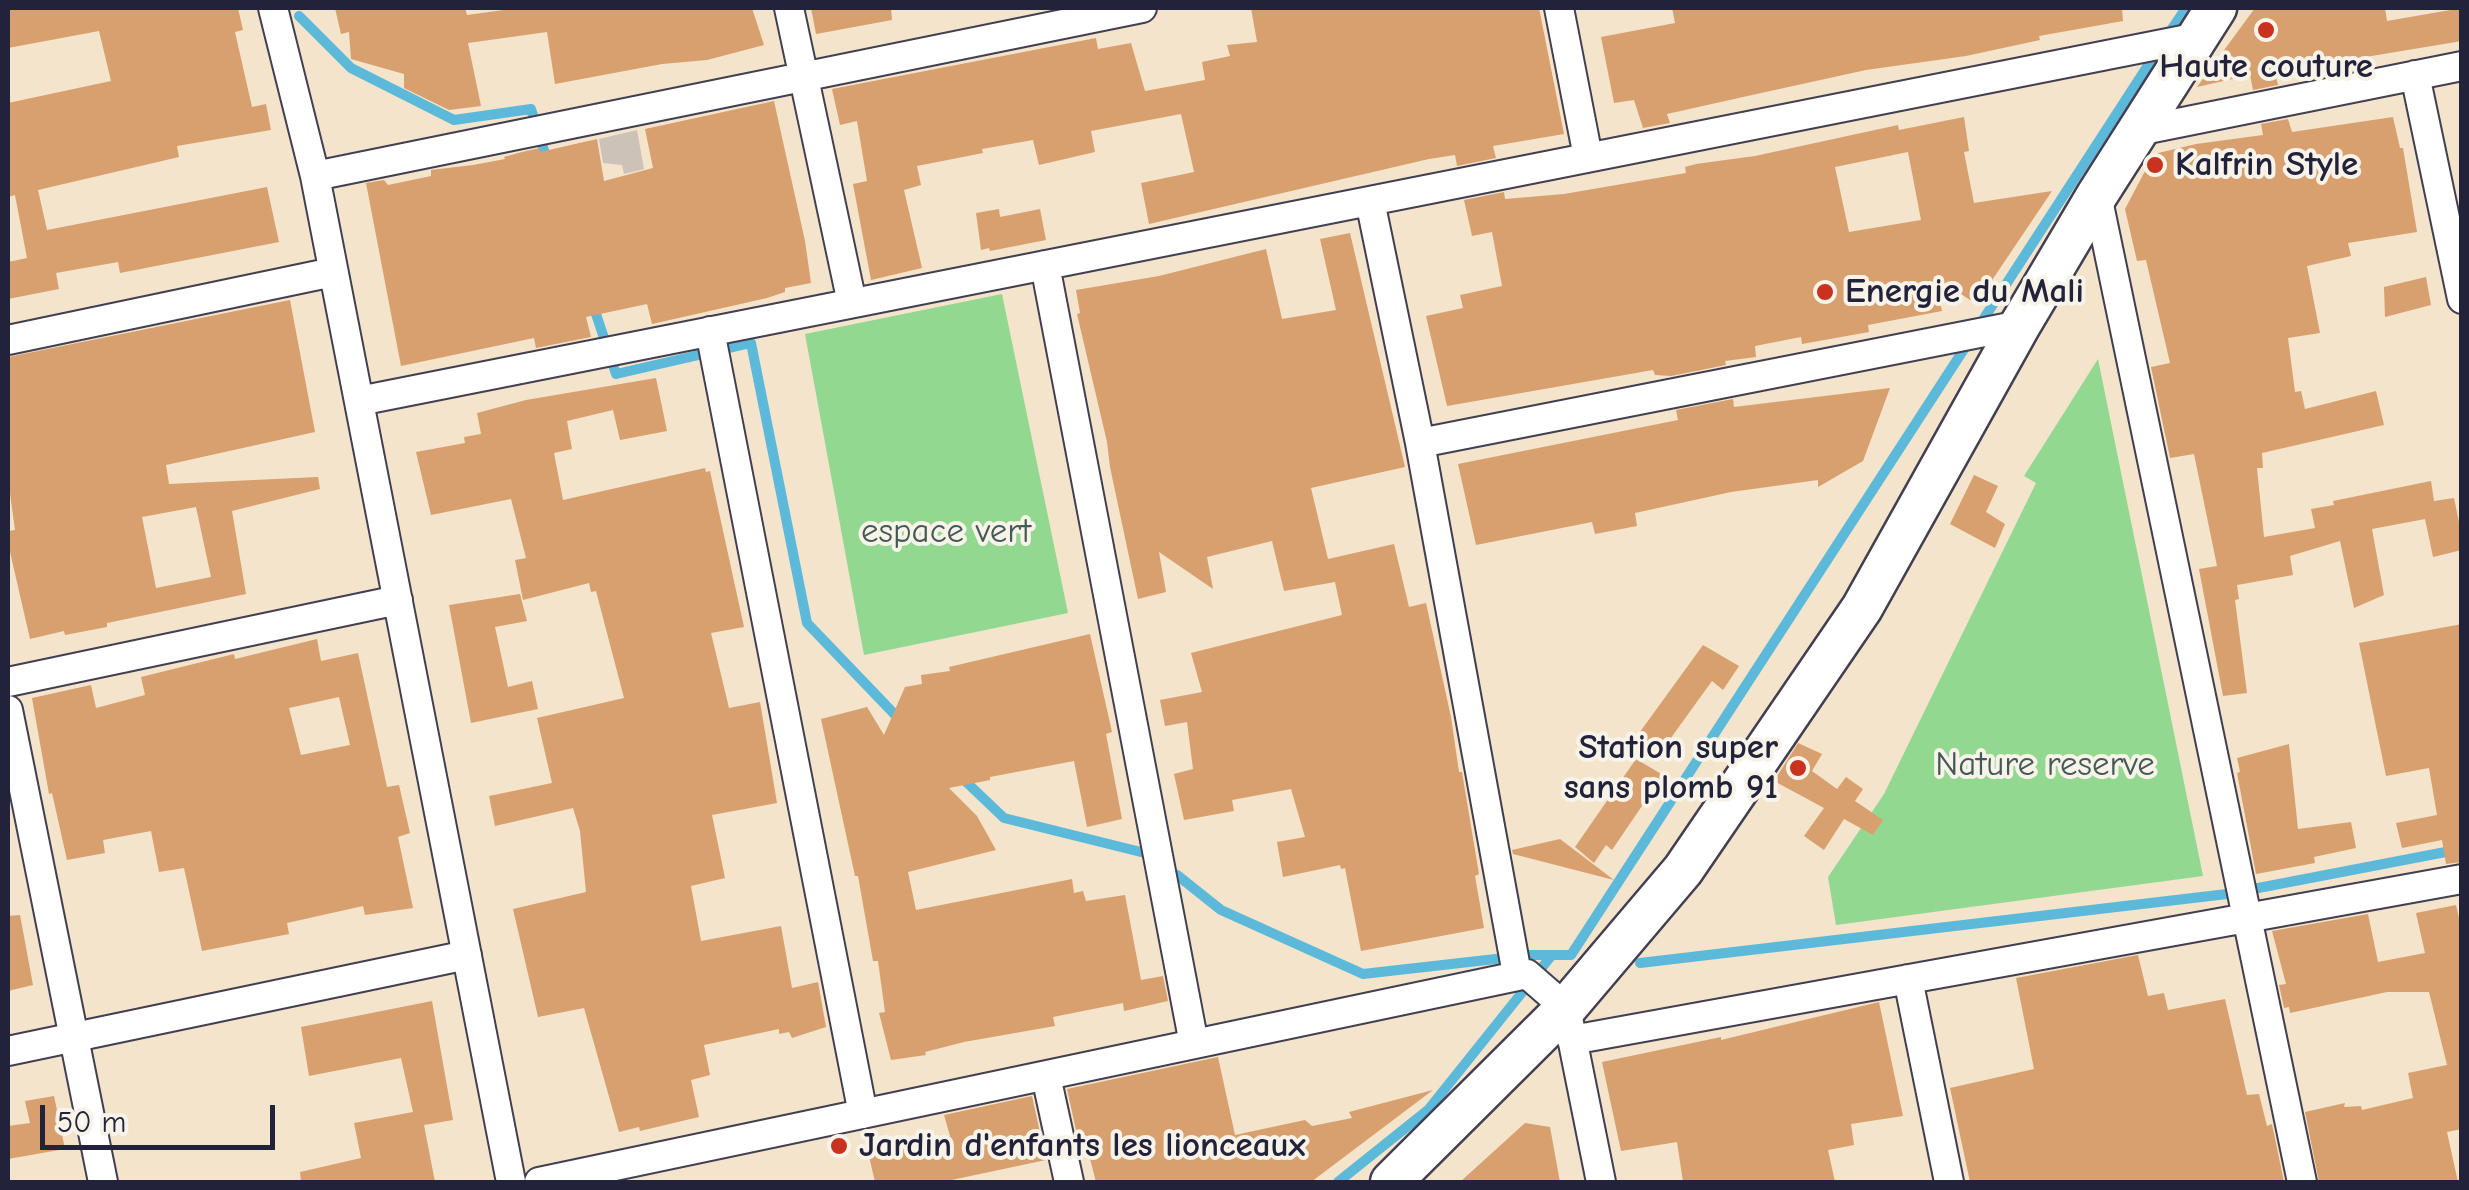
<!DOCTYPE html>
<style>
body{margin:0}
#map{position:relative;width:2469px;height:1190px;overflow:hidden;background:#f3e4cb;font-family:"Comic Neue",sans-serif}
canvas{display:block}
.frame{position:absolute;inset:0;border:10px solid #22223b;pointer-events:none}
.scale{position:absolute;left:40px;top:1105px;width:235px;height:45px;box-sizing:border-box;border:5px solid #22223b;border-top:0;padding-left:12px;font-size:30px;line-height:35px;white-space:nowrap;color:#22223b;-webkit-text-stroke:8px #f7f3e8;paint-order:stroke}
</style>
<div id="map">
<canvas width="2469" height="1190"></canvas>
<div class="frame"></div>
<div class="scale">50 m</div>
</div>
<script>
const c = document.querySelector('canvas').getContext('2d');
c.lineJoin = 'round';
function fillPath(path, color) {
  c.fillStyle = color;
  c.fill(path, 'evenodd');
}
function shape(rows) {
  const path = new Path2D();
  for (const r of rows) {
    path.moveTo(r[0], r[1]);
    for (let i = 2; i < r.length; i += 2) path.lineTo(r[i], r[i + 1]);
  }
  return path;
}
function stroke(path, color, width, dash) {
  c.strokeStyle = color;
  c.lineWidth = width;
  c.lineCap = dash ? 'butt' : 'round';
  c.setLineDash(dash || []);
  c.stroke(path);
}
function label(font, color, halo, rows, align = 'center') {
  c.font = font + ' "Comic Neue",sans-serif';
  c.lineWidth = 8;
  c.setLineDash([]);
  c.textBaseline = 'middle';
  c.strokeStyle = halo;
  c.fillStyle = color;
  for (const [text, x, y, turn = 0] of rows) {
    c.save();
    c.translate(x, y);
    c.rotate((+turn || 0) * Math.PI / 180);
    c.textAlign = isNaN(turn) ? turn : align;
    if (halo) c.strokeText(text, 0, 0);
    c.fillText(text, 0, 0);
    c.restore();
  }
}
fillPath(shape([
 [637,130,644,169,624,174,622,165,603,163,599,139]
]), '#ccc2b8');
fillPath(shape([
 [1002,294,1068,613,864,655,805,334],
 [2098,359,2203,876,1836,925,1828,877,1884,794,2036,483,2024,476]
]), '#93d891');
stroke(shape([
 [299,16,351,68,454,120,531,109,547,160],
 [2167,36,2186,8],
 [593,305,616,374,751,343,807,623,901,721],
 [961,777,1004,818,1145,853],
 [1177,875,1221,910,1363,974,1531,955,1571,955,2158,50],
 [1640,963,2227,894,2456,850],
 [1338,1182,1428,1110,1552,955]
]), '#5cb9da', 10);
fillPath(shape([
 [8,8,238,8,243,30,235,32,252,107,266,104,271,130,177,146,179,157,38,190,47,230,267,187,279,242,120,273,118,262,56,273,59,289,8,299,8,262,27,258,15,195,8,197,8,103,111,81,99,31,8,48],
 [335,8,465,8,467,15,518,8,752,8,764,45,707,60,662,64,555,84,547,32,468,43,481,106,449,110,404,88,404,74,351,59,349,32,341,34],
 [811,8,891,8,892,20,816,34],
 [1251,8,1539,8,1564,134,1493,146,1496,158,1457,166,1455,155,1429,159,1149,224,1141,183,1194,172,1181,114,1091,131,1095,152,1039,165,1033,140,982,149,983,153,917,166,921,185,904,190,922,268,871,280,853,184,867,181,857,121,840,125,832,89,1096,38,1098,49,1131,43,1145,91,1205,80,1202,62,1230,56,1227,45,1257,42],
 [1672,8,2122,8,2123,21,2039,36,2040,40,1966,56,1866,70,1752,95,1667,114,1670,123,1643,128,1634,100,1614,103,1601,37,1675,23],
 [2255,8,2385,8,2387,21,2462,8,2462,41,2311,66,2312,71,2276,77,2278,85,2253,90,2250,75,2197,87],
 [774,101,805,241,811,283,785,288,785,292,767,298,652,324,647,304,586,317,591,337,536,348,534,338,401,366,366,183,384,180,388,185,431,176,431,170,473,165,505,159,504,157,522,152,540,148,540,152,597,139,604,181,653,168,645,129],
 [1964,117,1969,151,1964,152,1974,203,2052,191,1976,304,1934,276,1942,311,1868,325,1869,332,1802,344,1801,337,1755,346,1756,357,1725,361,1726,365,1671,376,1655,375,1653,370,1447,406,1426,316,1463,308,1460,295,1502,286,1492,232,1472,236,1464,200,1504,192,1505,199,1564,194,1686,173,1685,167,1696,164,1755,156,1898,125,1899,130],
 [1908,152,1921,220,1849,232,1835,167],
 [2393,117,2400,148,2403,148,2417,232,2348,243,2351,256,2307,266,2320,333,2288,338,2295,392,2301,391,2305,409,2376,391,2384,425,2262,453,2263,468,2257,468,2264,537,2315,528,2311,509,2334,505,2333,501,2431,481,2434,501,2454,498,2459,522,2462,521,2462,550,2433,557,2425,519,2372,529,2384,595,2354,608,2340,541,2290,556,2293,575,2237,585,2239,599,2235,600,2247,693,2223,696,2199,569,2217,566,2194,454,2170,458,2151,367,2170,363,2146,260,2137,261,2125,209,2154,154,2196,144,2263,135,2261,124,2288,119,2292,132],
 [999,209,1000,217,1040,209,1046,240,990,251,989,248,981,250,976,213],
 [1350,233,1405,467,1311,488,1328,559,1394,544,1409,607,1426,603,1451,717,1459,772,1462,772,1479,874,1475,876,1484,928,1361,951,1345,868,1341,869,1340,865,1283,877,1277,842,1305,837,1291,789,1232,800,1234,811,1184,820,1174,774,1193,769,1187,722,1165,726,1160,700,1202,692,1191,653,1342,615,1335,582,1284,591,1272,541,1207,557,1213,589,1159,552,1166,592,1138,599,1110,467,1107,442,1077,314,1080,313,1076,290,1159,276,1266,249,1282,319,1336,310,1320,239],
 [2426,277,2431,305,2385,317,2384,287],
 [290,300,315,432,166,465,169,484,318,477,320,489,232,511,246,594,107,623,107,627,65,635,64,631,30,639,8,543,8,531,15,530,8,479,8,357],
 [196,507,211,577,156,588,142,517],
 [656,378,667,431,620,440,613,410,567,421,572,449,554,453,563,500,705,468,706,472,710,471,744,627,711,633,729,708,760,702,777,803,712,815,725,878,691,886,701,941,781,926,792,988,818,982,826,1027,792,1038,789,1032,779,1034,779,1029,704,1045,710,1075,691,1080,699,1117,640,1131,639,1127,619,1132,584,1008,538,1017,513,909,586,892,580,831,573,808,495,826,489,796,552,783,537,718,624,698,596,591,591,592,589,583,523,600,515,560,526,558,511,499,431,515,416,452,465,443,464,437,481,434,477,413,526,400],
 [1890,388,1863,461,1818,487,1818,480,1731,492,1635,513,1637,526,1595,534,1592,522,1476,545,1458,464,1678,420,1676,410,1733,399,1734,407],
 [1974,475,1998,486,1986,512,2005,524,1995,548,1950,524],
 [520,594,527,621,495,627,508,687,532,681,538,709,471,723,449,605],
 [2462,624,2462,862,2446,864,2442,840,2402,848,2396,823,2437,815,2429,768,2386,776,2359,643],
 [1090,634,1112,732,1106,734,1122,819,1087,827,1074,761,990,777,990,780,949,788,977,816,996,850,908,872,916,910,1072,879,1074,893,1083,891,1086,901,1125,895,1141,980,1163,976,1168,1001,1124,1011,1123,1003,1053,1017,1055,1026,964,1042,925,1052,926,1055,891,1060,879,1013,885,1012,878,961,873,961,858,876,855,876,821,719,867,707,884,735,905,687,922,684,921,675,950,671,949,667],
 [317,639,321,661,358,653,387,787,399,785,410,833,398,837,413,908,365,915,363,906,287,923,289,934,202,951,184,868,159,872,151,831,103,840,105,853,67,860,52,793,49,794,32,698,91,685,96,708,145,695,141,677,234,654,235,659],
 [339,697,350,745,301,755,289,708],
 [1703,645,1739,666,1723,690,1712,681,1660,753,1637,736],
 [1798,743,1822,754,1812,771,1837,789,1846,777,1863,789,1855,801,1883,820,1873,835,1844,819,1824,850,1804,836,1824,808,1774,781],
 [2289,744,2298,829,2351,822,2356,848,2314,857,2315,863,2256,874,2237,773,2240,772,2237,758],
 [1636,759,1663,775,1612,850,1606,845,1594,863,1575,847],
 [1560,839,1614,880,1513,854,1512,850],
 [2456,905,2462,931,2462,1129,2447,1132,2458,1182,2319,1182,2305,1112,2345,1103,2344,1107,2361,1106,2362,1110,2413,1098,2408,1073,2447,1065,2429,992,2387,992,2290,1013,2289,1007,2284,1008,2279,985,2286,984,2272,931,2368,914,2378,962,2425,953,2416,913],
 [20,915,33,985,8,991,8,916],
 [2138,955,2148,996,2164,993,2168,1010,2225,999,2247,1095,2259,1094,2267,1126,2272,1124,2284,1182,1970,1182,1950,1088,2034,1069,2016,978],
 [432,1001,453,1120,424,1125,435,1182,301,1182,300,1172,361,1158,354,1123,413,1112,401,1058,309,1076,301,1027],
 [1879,1002,1903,1116,1851,1124,1854,1145,1828,1150,1835,1182,1683,1182,1677,1142,1621,1151,1602,1062,1721,1037,1721,1040],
 [1218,1057,1235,1135,1305,1120,1312,1126,1352,1118,1349,1112,1433,1090,1311,1182,1096,1182,1088,1151,1081,1153,1067,1089],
 [54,1096,65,1149,8,1159,8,1126,30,1123,25,1101],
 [1032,1096,1046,1160,942,1182,875,1182,869,1156,950,1136,944,1115],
 [1525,1123,1550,1127,1560,1182,1460,1182]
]), '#d7a06e');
const street = shape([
 [273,8,315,176,511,1182],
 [789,8,852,303],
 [1559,8,1588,157],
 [2415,75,2462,299],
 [2138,131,2462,66],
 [315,176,1142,8],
 [2097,195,2302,1182],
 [1370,201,1420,443,1517,974],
 [1045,265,1194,1044],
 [710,331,863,1114],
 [8,340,333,272],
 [359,401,2198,37],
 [1420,443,2020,325],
 [8,682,398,600],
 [8,710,103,1182],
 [1908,979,1949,1182],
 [1572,1040,2462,879],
 [8,1051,467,955],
 [1046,1076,1069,1182],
 [539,1182,1527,974,1566,1008,1601,1182]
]);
const secondary = shape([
 [1391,1182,1566,1008,1683,870,1862,608,2020,325,2097,195,2216,8]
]);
stroke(street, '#413f51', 32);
stroke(secondary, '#413f51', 45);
stroke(street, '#fff', 28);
stroke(secondary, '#fff', 40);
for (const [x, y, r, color] of [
 [2266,30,10,"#c8321e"],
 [2155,165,10,"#c8321e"],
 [1825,292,10,"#c8321e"],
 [1798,768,10,"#c8321e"],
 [839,1146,10,"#c8321e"]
]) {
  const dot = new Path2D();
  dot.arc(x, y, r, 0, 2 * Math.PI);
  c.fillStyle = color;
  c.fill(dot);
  stroke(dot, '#f7f3e8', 4);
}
label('bold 35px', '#22223b', '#f7f3e8', [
 ["Haute couture",2266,67,"center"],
 ["Kalfrin Style",2175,165],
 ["Energie du Mali",1845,292],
 ["Station super",1778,748,"right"],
 ["sans plomb 91",1778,788,"right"],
 ["Jardin d'enfants les lionceaux",859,1146]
], 'left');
label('35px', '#445955', '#f7f3e8', [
 ["espace vert",946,532],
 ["Nature reserve",2045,765]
]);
</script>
